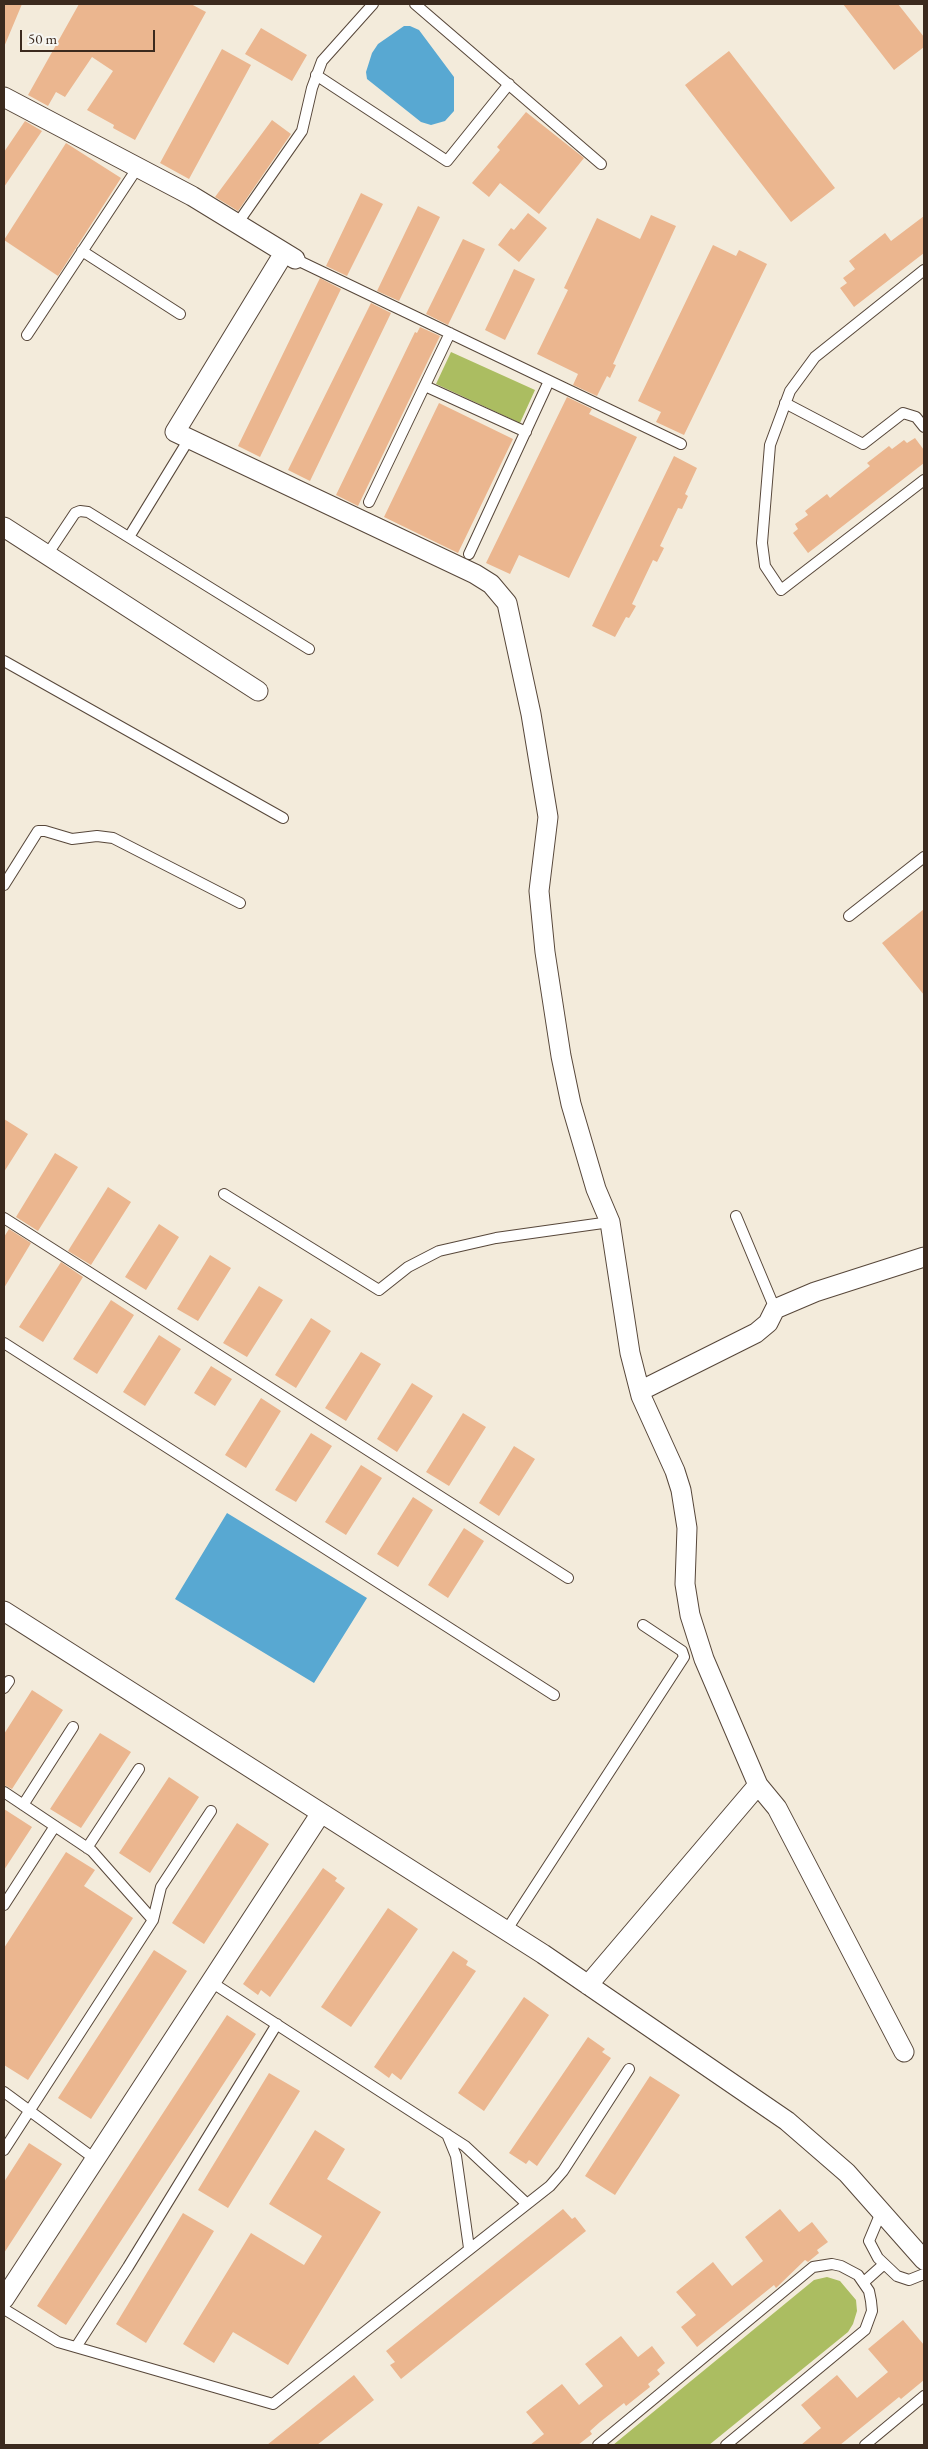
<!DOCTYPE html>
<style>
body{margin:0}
#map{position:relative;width:928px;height:2449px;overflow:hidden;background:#f3ebdb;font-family:"EB Garamond",serif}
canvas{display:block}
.frame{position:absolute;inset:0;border:5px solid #3b2a1e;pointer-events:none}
.scale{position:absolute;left:20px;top:30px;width:135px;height:22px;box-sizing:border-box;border:2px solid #3b2a1e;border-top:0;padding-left:6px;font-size:15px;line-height:18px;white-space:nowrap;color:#3b2a1e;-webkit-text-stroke:4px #f6f6f2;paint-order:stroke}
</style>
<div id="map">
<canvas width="928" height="2449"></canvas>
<div class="frame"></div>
<div class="scale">50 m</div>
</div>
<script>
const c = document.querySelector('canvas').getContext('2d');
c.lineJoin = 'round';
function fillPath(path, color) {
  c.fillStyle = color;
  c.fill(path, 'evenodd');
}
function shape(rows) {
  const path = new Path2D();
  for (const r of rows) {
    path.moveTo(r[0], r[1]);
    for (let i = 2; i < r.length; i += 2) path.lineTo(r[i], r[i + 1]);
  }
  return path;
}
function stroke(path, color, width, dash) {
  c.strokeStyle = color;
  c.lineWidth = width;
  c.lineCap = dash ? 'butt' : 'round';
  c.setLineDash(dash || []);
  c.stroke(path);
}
fillPath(shape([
 [451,352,535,390,520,423,436,384],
 [827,2277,840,2281,856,2300,857,2311,853,2324,848,2332,709,2445,613,2445,814,2280]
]), '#abbd61');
fillPath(shape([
 [404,26,410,26,419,30,454,77,454,111,445,121,431,125,421,122,367,79,366,72,372,53,378,44],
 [227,1513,367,1598,314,1683,175,1599]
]), '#58a8d2');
fillPath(shape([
 [4,4,22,4,4,47],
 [79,4,191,4,206,12,135,140,113,128,114,125,87,110,113,71,92,57,65,97,56,92,48,106,28,95],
 [843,4,898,4,924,37,924,47,894,70],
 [261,28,307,55,292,81,245,54],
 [222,49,251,65,189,179,160,163],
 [729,51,835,188,791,222,685,85],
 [526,112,584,158,539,214,500,183,489,197,472,183,500,150,497,147],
 [272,120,291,134,238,211,215,197],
 [25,121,42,131,4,187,4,152],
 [66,143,121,178,58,276,4,240],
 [361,193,383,204,347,276,326,266],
 [418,206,440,217,399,301,377,291],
 [528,213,547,228,519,262,498,245,511,228,514,230],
 [651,215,676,226,613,364,616,365,610,378,607,376,597,396,573,385,578,374,537,354,568,290,564,288,597,218,640,239],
 [924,216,924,253,854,307,840,288,847,283,843,278,855,269,849,261,885,233,891,241],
 [463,239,485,249,448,325,426,314],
 [713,245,736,256,739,250,767,264,684,435,656,422,661,412,638,401],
 [514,269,535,279,505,340,485,330],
 [320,278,341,289,260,457,238,446],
 [371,303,391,313,310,481,288,470],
 [420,327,440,336,358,506,336,495,415,332,417,333],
 [567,397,592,409,589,414,637,437,569,578,519,555,510,574,486,563],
 [439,403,513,439,458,553,384,517],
 [915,438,924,450,924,463,808,553,793,533,798,529,795,524,808,515,805,511,827,494,830,498,842,488,870,466,867,463,889,446,892,449,904,440,907,443],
 [674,456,697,468,685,494,688,496,682,509,678,508,660,546,664,548,657,562,653,560,632,604,636,606,629,618,626,617,615,637,592,626],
 [924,909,924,995,882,943],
 [4,1119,28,1134,4,1172],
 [55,1153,78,1167,38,1231,16,1217],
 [108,1187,131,1202,91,1265,68,1251],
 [159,1224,179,1237,146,1290,125,1277],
 [9,1229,31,1243,4,1288,4,1237],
 [210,1255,231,1268,198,1321,177,1309],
 [61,1262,83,1277,43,1342,19,1327],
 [259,1286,283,1300,247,1357,223,1343],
 [111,1300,134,1315,97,1374,73,1359],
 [311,1318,331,1331,296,1388,275,1375],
 [159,1335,181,1349,145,1406,123,1392],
 [361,1352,381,1364,346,1421,325,1408],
 [211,1366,232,1379,215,1406,194,1393],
 [412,1383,433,1396,397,1452,377,1439],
 [261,1398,281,1411,246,1468,225,1455],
 [463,1413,486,1427,449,1486,426,1472],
 [311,1433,332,1446,296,1502,275,1490],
 [514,1446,535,1459,499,1516,479,1503],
 [361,1465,382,1478,346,1535,325,1522],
 [413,1497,433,1510,398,1567,377,1554],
 [464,1528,484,1541,448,1598,428,1585],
 [32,1690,63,1710,12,1789,4,1785,4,1734],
 [100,1733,131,1752,81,1828,50,1809],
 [169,1777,199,1797,150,1873,119,1853],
 [4,1809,32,1827,4,1870],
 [237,1823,269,1844,204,1944,172,1923],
 [66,1852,95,1870,84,1886,133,1918,28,2080,4,2065,4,1948],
 [323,1868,337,1878,335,1881,345,1888,270,1997,261,1990,258,1995,243,1984],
 [388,1908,418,1929,351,2027,321,2007],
 [154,1950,187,1971,91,2119,58,2098],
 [453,1951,468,1961,466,1965,476,1971,401,2080,392,2073,389,2078,374,2067],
 [524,1997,549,2015,484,2111,458,2093],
 [227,2015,256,2034,66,2325,37,2306],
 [588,2037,605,2049,602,2052,611,2058,537,2166,529,2160,526,2164,509,2153],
 [269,2073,300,2091,228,2208,198,2190],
 [650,2076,680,2095,615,2195,585,2176],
 [315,2130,345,2149,327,2179,381,2212,288,2365,233,2332,214,2363,183,2344,251,2233,304,2265,322,2236,269,2204],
 [29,2143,62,2164,4,2253,4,2182],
 [563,2209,572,2219,575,2217,586,2231,401,2379,390,2365,395,2362,386,2351],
 [780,2209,799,2232,812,2222,828,2242,817,2250,819,2253,808,2262,805,2260,776,2288,774,2285,697,2347,681,2327,696,2315,676,2292,713,2262,732,2286,763,2261,745,2237],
 [183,2213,214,2231,146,2343,116,2324],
 [903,2320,924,2345,924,2380,901,2399,899,2397,840,2445,801,2445,821,2428,801,2405,837,2375,857,2398,888,2372,868,2349],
 [621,2336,638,2357,652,2346,665,2363,657,2370,660,2374,648,2384,650,2387,626,2406,624,2403,600,2422,590,2431,592,2434,578,2445,530,2445,544,2434,526,2412,562,2384,579,2405,603,2386,585,2364],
 [354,2375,374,2400,317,2445,267,2445]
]), '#ebb68f');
const lane = shape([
 [415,4,601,164],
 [316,75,447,161,509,84],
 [237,224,302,131,312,88,322,61,373,4],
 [82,251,180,314],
 [295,259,681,444],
 [924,270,815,357,790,391,770,445,762,543,765,566,781,590,924,480],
 [27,335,138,167],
 [425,386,526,432],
 [785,403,863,444,903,413,916,417,924,427],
 [369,502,450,333],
 [129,537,189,439],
 [469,554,549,381],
 [47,555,75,513,80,511,88,512,309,649],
 [4,661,283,818],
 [4,885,38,831,45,831,72,839,97,836,113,838,240,903],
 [849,916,924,857],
 [224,1194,379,1290,408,1267,439,1251,496,1238,610,1222],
 [736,1216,775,1309],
 [4,1218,568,1578],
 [4,1343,554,1695],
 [4,1688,9,1681],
 [4,1792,92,1851,153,1920],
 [23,1805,73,1727],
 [87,1848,139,1769],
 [4,1905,55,1826],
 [506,1931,684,1657,682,1651,643,1625],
 [211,1982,465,2146,527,2204],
 [4,2092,95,2159],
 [447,2134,456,2156,469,2248],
 [4,2150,153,1920,161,1887,211,1811],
 [882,2210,869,2241,878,2258,897,2276,909,2280,924,2274],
 [864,2282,883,2265],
 [4,2309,58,2342,273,2404,550,2186,563,2171,629,2069],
 [76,2347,128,2267,277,2024],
 [598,2445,813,2267,832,2264,841,2266,858,2275,869,2291,871,2301,872,2311,865,2330,726,2445],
 [865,2445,924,2396]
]);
const street = shape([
 [4,97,192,196,295,259],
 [284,253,175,432,475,574,491,584,507,603,531,714,548,817,539,891,545,952,561,1056,571,1104,596,1189,610,1222,630,1353,641,1396,675,1471,681,1490,687,1528,685,1584,690,1615,704,1659,758,1785,588,1985],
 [4,527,258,691],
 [640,1391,756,1333,768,1323,775,1309,815,1292,924,1257],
 [4,1611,543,1954,787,2121,847,2173,924,2260],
 [758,1785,777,1808,904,2052],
 [4,2299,321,1813]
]);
stroke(lane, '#57473a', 12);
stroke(street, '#57473a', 21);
stroke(lane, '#fff', 10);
stroke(street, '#fff', 19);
</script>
